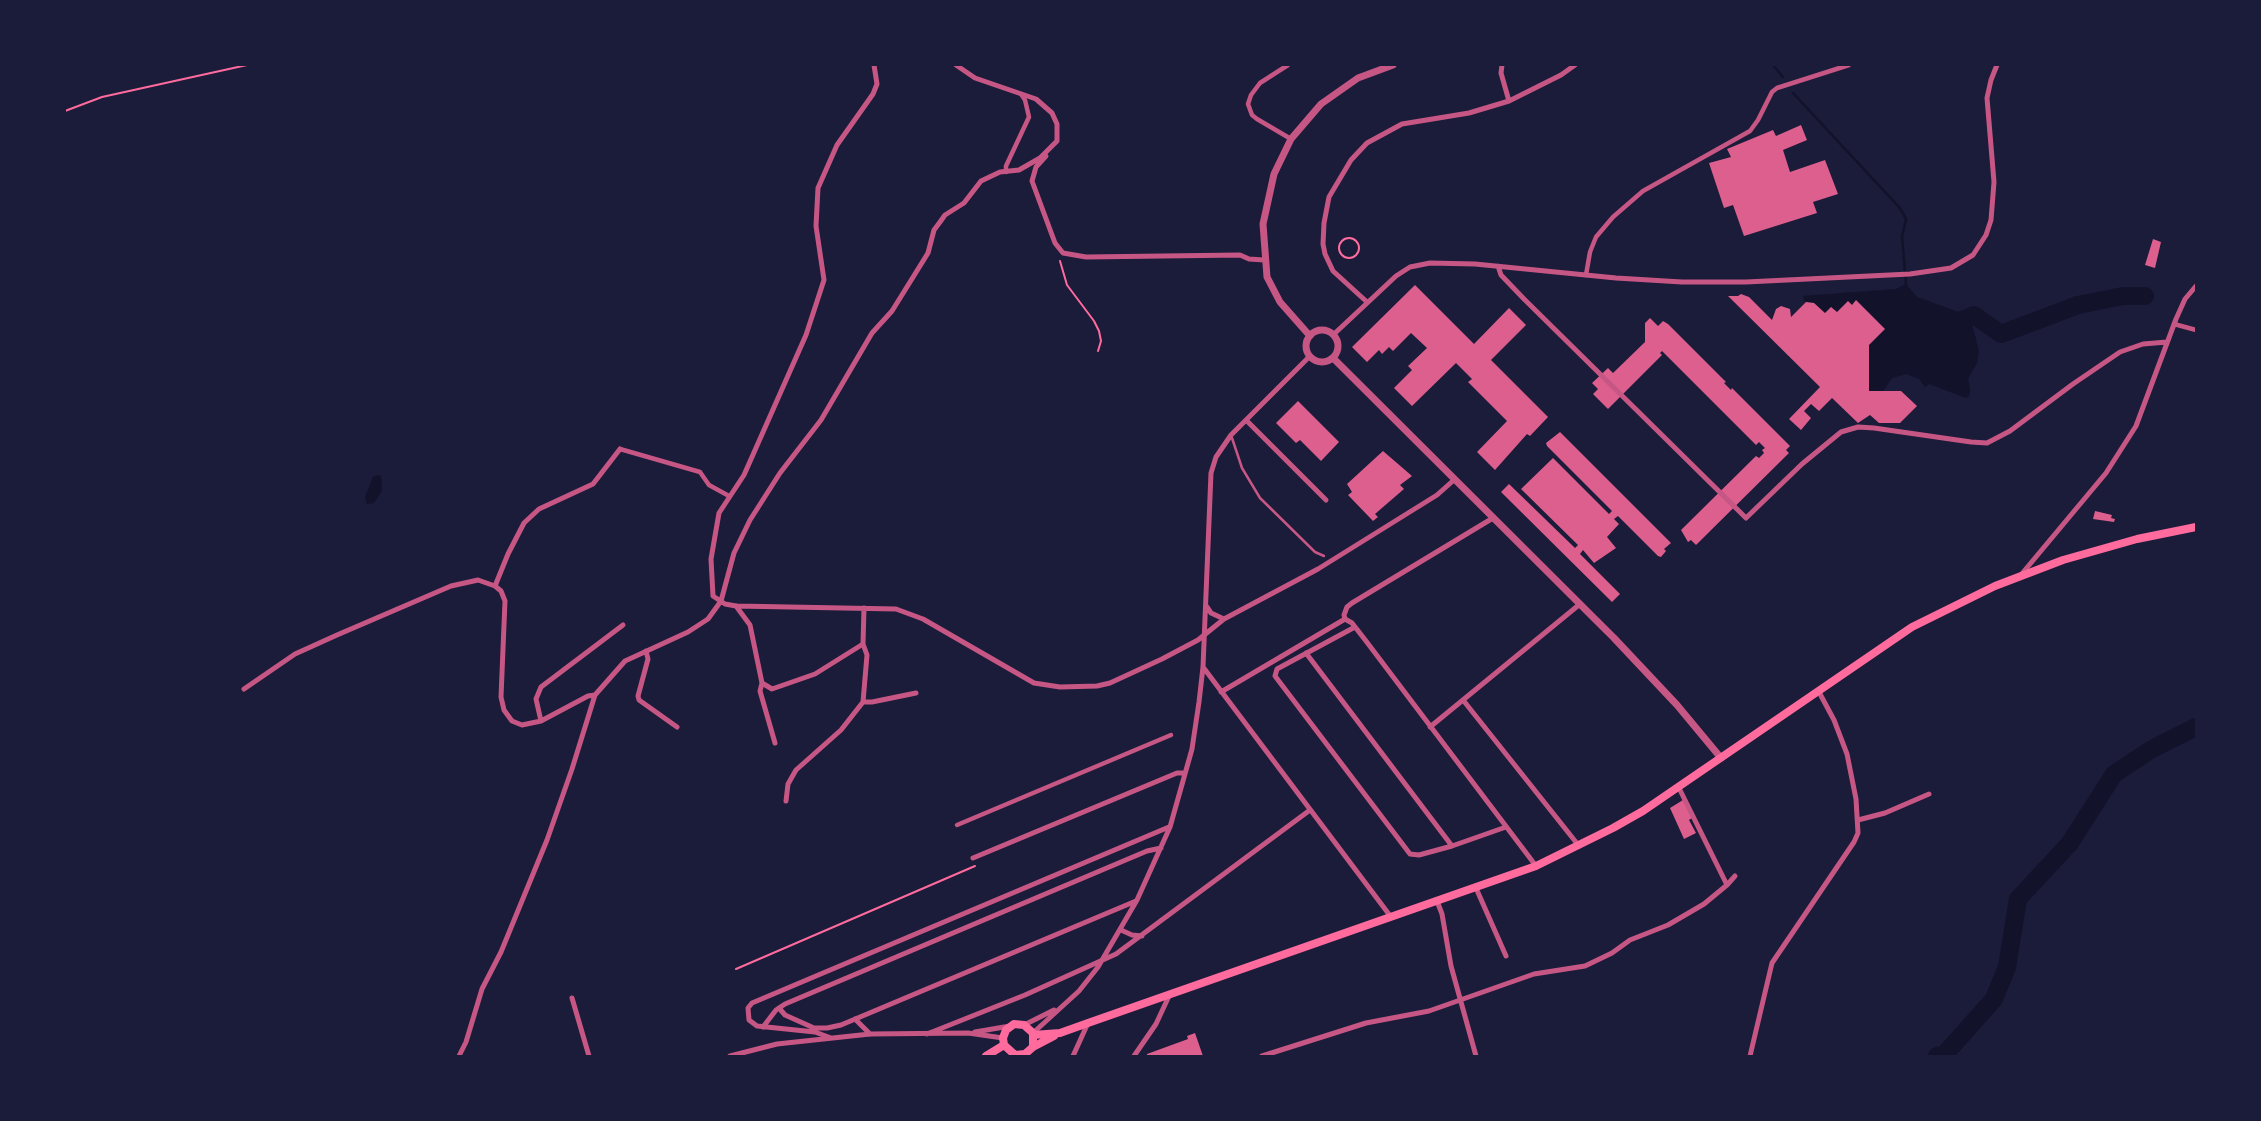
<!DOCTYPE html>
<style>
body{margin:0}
#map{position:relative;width:2261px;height:1121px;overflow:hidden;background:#1b1b3a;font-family:"DejaVu Sans",sans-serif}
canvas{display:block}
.frame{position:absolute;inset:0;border:66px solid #1b1b3a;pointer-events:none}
</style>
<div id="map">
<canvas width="2261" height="1121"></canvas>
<div class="frame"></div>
</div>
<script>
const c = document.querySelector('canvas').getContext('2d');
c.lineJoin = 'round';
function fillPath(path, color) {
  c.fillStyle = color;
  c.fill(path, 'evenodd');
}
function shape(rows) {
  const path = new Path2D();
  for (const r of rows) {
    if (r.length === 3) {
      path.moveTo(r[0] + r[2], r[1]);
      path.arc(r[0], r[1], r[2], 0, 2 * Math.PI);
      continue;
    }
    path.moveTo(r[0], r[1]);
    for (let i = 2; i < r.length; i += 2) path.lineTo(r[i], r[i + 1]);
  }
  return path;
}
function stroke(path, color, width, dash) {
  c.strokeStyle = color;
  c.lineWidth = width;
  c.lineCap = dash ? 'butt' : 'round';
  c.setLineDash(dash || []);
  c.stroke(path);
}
fillPath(shape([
 [1906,284,1917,297,1970,316,1979,351,1977,363,1968,379,1970,389,1969,396,1966,398,1929,384,1925,387,1919,379,1906,374,1892,378,1883,391,1869,391,1869,345,1856,301,1852,305,1848,301,1837,312,1831,307,1825,313,1814,303,1804,301,1803,296,1896,289],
 [378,475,381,476,382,491,374,503,367,504,365,497,373,477]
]), '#12122b');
stroke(shape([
 [1773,65,1783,77],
 [1793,93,1899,207,1904,215,1906,220,1902,236,1906,284]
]), '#12122b', 2.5);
stroke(shape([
 [1949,325,1974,315,2001,334,2078,305,2123,296,2145,296],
 [1937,1056,1944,1055,1994,999,2007,967,2018,899,2070,843,2114,774,2152,749,2196,727]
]), '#12122b', 18);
fillPath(shape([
 [1801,125,1807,140,1783,150,1790,172,1825,160,1838,194,1813,202,1817,213,1744,236,1733,205,1724,208,1709,163,1731,157,1727,149,1773,130,1776,136],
 [2153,239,2161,242,2155,268,2145,265],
 [1415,285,1474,344,1509,308,1526,325,1491,360,1548,417,1530,436,1527,434,1495,470,1477,452,1507,421,1468,382,1472,379,1456,363,1412,406,1394,388,1412,370,1408,366,1427,348,1411,333,1393,351,1389,347,1382,354,1379,350,1367,362,1352,347],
 [1741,294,1749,297,1772,320,1776,309,1781,306,1790,309,1791,317,1806,302,1814,303,1825,313,1831,307,1837,312,1848,301,1852,305,1856,300,1885,329,1869,345,1869,391,1901,391,1917,406,1900,423,1879,423,1870,415,1858,423,1832,398,1819,411,1811,404,1804,411,1811,418,1801,430,1789,419,1820,387,1728,296,1738,296],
 [1650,318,1658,326,1663,321,1668,324,1726,382,1724,383,1731,390,1732,388,1790,446,1786,450,1789,453,1696,545,1691,540,1688,542,1681,530,1756,456,1759,458,1764,453,1762,450,1765,448,1759,442,1756,445,1662,351,1660,353,1662,355,1608,409,1593,394,1598,389,1592,383,1608,368,1613,373,1645,342,1645,323],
 [1298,401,1339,442,1321,461,1300,440,1296,443,1276,423],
 [1560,432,1671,543,1664,549,1666,551,1661,557,1658,556,1618,516,1614,519,1619,524,1607,537,1616,548,1594,563,1583,550,1580,554,1620,594,1612,602,1501,492,1509,484,1575,548,1578,545,1521,489,1553,458,1609,514,1612,511,1547,446,1546,443],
 [1383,451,1412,476,1400,485,1404,489,1375,514,1378,517,1373,521,1348,495,1352,492,1347,484],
 [2095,511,2112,515,2111,518,2115,519,2114,522,2093,519],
 [1683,800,1692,818,1689,820,1696,833,1684,839,1670,808],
 [1195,1033,1203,1056,1147,1056,1147,1054,1188,1039,1187,1036]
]), '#dd5f8e');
stroke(shape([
 [65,111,102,97,247,65],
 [1349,248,10],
 [1060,261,1067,285,1094,321,1099,331,1101,341,1098,351],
 [736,969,975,866]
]), '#ff6b9d', 2);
stroke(shape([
 [1232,438,1242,468,1260,498,1315,552,1324,556]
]), '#c65784', 2.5);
stroke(shape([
 [1288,65,1260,83,1251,95,1248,104,1252,115,1257,119,1291,139],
 [1006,172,1006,166,1029,117,1025,100,1021,94],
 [1586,275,1590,252,1596,237,1613,217,1643,191,1750,131,1758,120,1772,92,1777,88,1849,65],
 [2174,324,2196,330],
 [620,449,700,472,709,485,729,496],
 [957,825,1171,735]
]), '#c65784', 4.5);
stroke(shape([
 [874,65,877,84,873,94,837,145,818,188,816,226,824,280,806,335,744,475,719,513,711,559,713,596,725,604,736,606,896,609,923,619,1034,683,1060,687,1097,686,1110,683,1162,659,1198,640,1224,619,1318,569,1437,495,1455,479],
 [1502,65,1501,73,1509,101],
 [1046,156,1036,167,1032,181,1055,243,1063,253,1086,257,1240,255,1249,259,1264,260],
 [1498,266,1501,275,1524,299,1746,518,1802,464,1841,432,1858,427,1874,428,1971,442,1987,443,2010,431,2073,384,2120,352,2143,344,2167,342],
 [1367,302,1333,271,1325,254,1323,244,1324,223,1329,197,1351,160,1367,143,1402,124,1469,113,1509,101,1561,75,1575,65],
 [1333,335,1396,276,1410,267,1430,263,1475,264,1616,278,1682,282,1746,282,1910,274,1951,268,1973,255,1986,235,1991,220,1994,182,1987,98,1991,80,1997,65],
 [1246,420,1326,500],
 [1493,518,1352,603,1347,607,1344,615,1345,619,1352,623,1366,641,1536,866],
 [2020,576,2106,473,2136,426,2176,319,2185,299,2196,286],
 [495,586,508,554,524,523,539,509,593,484,620,449],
 [736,606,750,625,762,683,772,689,815,674,863,644,864,608],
 [1207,607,1211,613,1224,619],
 [1355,627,1277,669,1275,676,1410,854,1419,855,1452,846,1506,827],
 [646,651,648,659,638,696,639,700,677,727],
 [1306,653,1452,846],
 [1203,667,1391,917],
 [762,683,760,691,775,743],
 [244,689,295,654,337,635,451,586,478,580,495,586,501,591,505,601,501,697,504,710,512,721,522,725,541,721,588,696,595,695],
 [1221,692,1345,619],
 [1463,700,1579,846],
 [863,702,872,702,916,693],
 [541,721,536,699,541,687,623,625],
 [1430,727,1580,604],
 [786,801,788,784,796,770,841,730,863,702,867,655,863,644],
 [1858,820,1885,813,1929,794],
 [973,858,1177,773,1185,773],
 [1727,885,1735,876],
 [1476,888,1506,956],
 [1437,901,1442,914,1451,966,1476,1056],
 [1121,930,1132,935,1142,936],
 [572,998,589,1056],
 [779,1008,785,1015,814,1028,827,1028,841,1025,1136,901],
 [855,1019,870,1034],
 [1024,1025,1054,1010],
 [763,1027,776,1010,785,1004,1147,851,1161,848],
 [975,1032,1010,1026],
 [1033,1033,1079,991,1098,967,1137,900,1170,827,1192,749,1199,702,1203,667,1211,473,1216,457,1231,435,1310,356],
 [927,1034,1025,995,1116,954,1310,810],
 [831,1038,815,1032,757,1026,749,1020,748,1008,752,1003,1169,827],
 [459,1056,466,1042,482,989,501,952,547,840,572,769,595,695,625,661,688,632,708,619,721,601,734,553,750,520,780,473,821,420,872,333,892,311,928,253,934,230,940,222,945,215,964,203,981,181,1000,172,1019,170,1040,158,1057,141,1057,124,1052,113,1036,99,975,78,956,65],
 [730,1056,777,1044,870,1034,968,1033,1003,1038],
 [1073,1056,1088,1023],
 [1134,1056,1156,1024,1169,996],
 [1262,1056,1366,1023,1429,1011,1534,974,1585,966,1612,953,1630,940,1668,925,1704,904,1727,885,1678,786],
 [1750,1056,1772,963,1854,842,1858,833,1856,799,1847,754,1834,720,1819,692]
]), '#c65784', 5);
stroke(shape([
 [1322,346,16],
 [1310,336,1280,302,1267,277,1263,224,1274,174,1291,139,1321,104,1358,78,1393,65],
 [1333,358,1614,638,1677,705,1721,758]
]), '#c65784', 7);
stroke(shape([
 [1033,1035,1060,1033,1088,1023,1536,866,1613,828,1643,811,1912,627,1995,586,2063,560,2137,539,2196,527],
 [1033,1047,1033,1033,1024,1025,1014,1024,1006,1030,1003,1038,1004,1045,1015,1055,1025,1054,1033,1047,1054,1036],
 [986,1056,1004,1045]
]), '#ff6b9d', 8);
</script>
